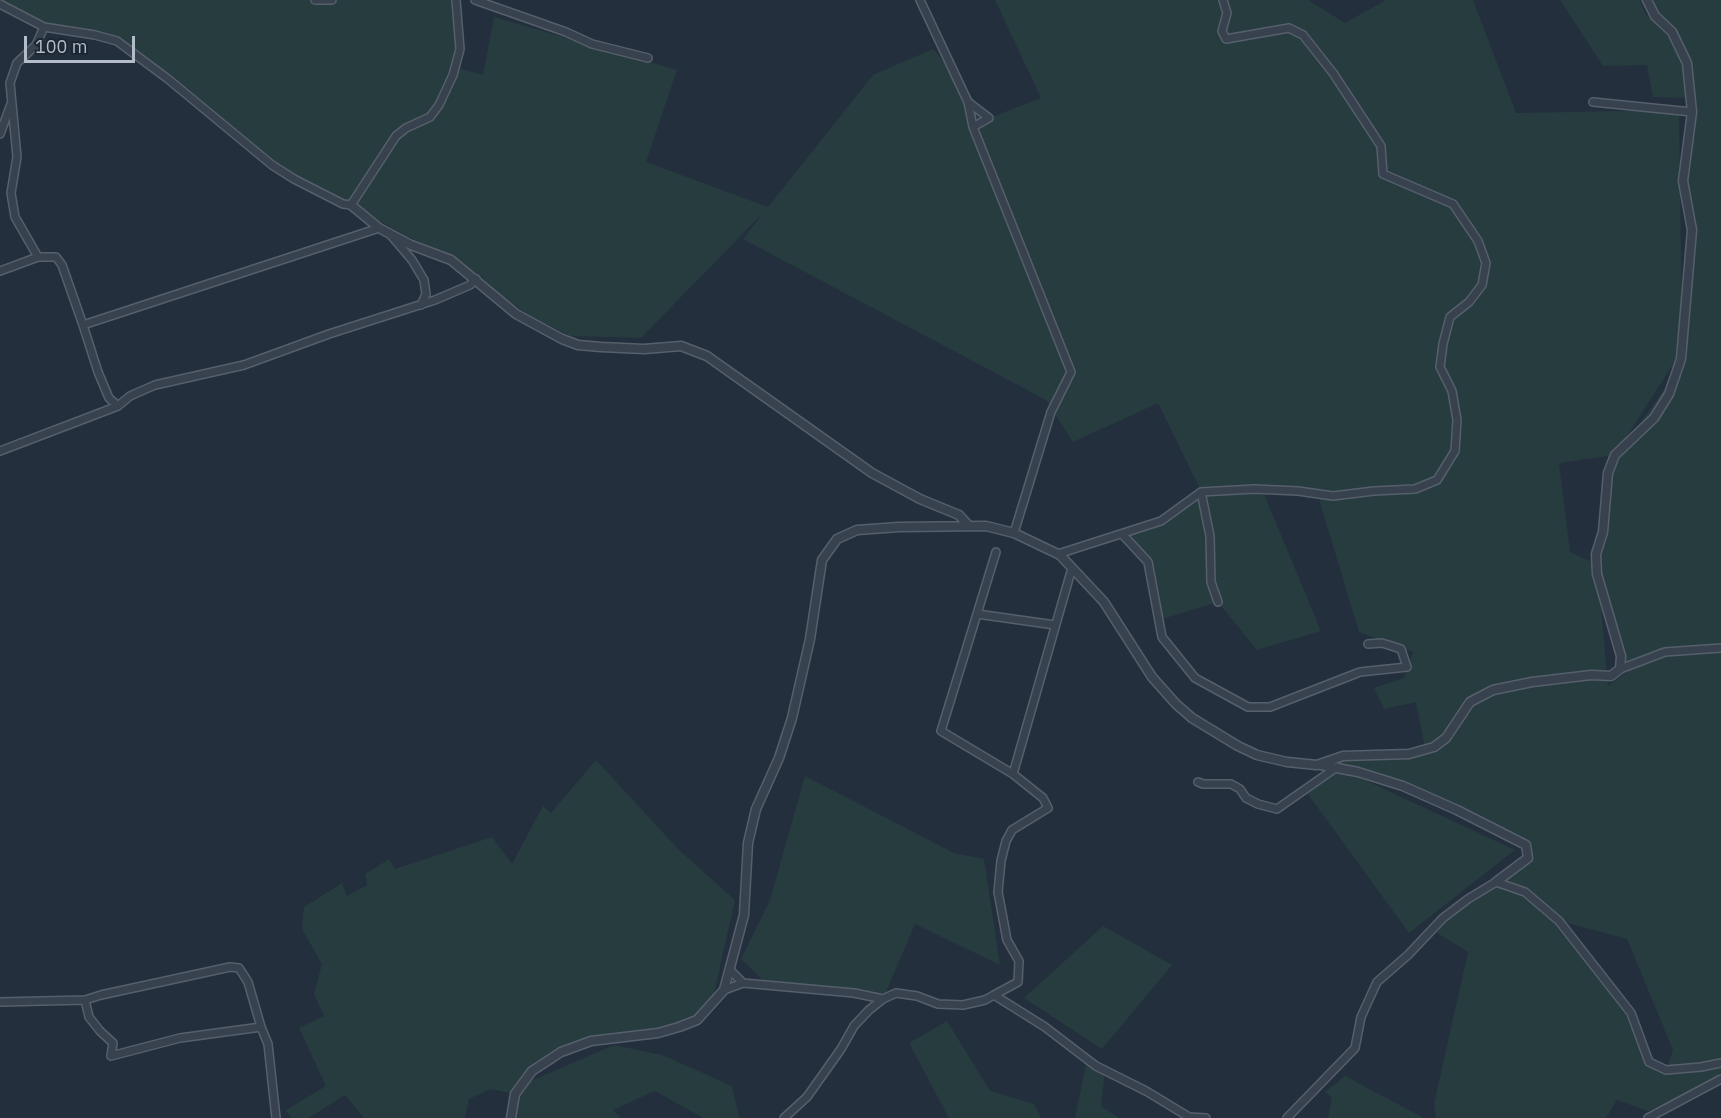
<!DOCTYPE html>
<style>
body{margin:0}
#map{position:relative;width:1721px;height:1118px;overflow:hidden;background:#242f3e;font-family:"IBM Plex Sans",sans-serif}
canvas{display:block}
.scale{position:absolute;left:24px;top:36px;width:111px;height:27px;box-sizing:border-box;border:3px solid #b4bcc9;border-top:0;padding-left:8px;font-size:18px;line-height:21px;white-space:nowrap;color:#b4bcc9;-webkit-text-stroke:4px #1d2633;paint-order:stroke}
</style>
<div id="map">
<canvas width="1721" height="1118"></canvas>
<div class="scale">100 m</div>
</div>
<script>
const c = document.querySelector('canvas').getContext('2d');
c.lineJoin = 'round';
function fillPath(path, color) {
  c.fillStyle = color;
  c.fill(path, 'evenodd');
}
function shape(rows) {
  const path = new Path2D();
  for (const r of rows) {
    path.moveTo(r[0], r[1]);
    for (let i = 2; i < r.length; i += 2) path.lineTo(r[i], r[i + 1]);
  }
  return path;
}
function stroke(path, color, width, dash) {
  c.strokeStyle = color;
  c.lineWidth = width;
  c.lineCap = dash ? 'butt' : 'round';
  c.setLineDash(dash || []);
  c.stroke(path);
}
fillPath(shape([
 [0,0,455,0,455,67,483,75,494,17,677,70,646,162,768,207,873,75,933,49,989,118,1041,98,995,0,1308,0,1345,23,1386,0,1473,0,1516,113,1679,110,1682,327,1691,255,1683,181,1687,98,1653,97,1647,65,1603,66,1560,0,1640,0,1645,13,1671,40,1651,0,1721,0,1721,1072,1709,1085,1648,1111,1617,1100,1606,1118,1436,1118,1434,1104,1468,952,1437,933,1443,918,1496,882,1517,888,1502,877,1528,858,1526,845,1435,800,1329,761,1425,749,1416,702,1384,709,1374,688,1404,678,1413,652,1359,632,1318,496,1264,494,1321,631,1257,650,1218,602,1159,620,1148,562,1122,534,1161,521,1201,491,1158,403,1073,442,1046,400,743,239,763,213,641,338,570,336,529,315,451,260,286,170,122,46,44,27,0,2],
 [1679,355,1678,369,1611,466,1597,564,1570,552,1559,463,1615,455],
 [1599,583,1620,669,1633,667,1608,686],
 [1560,921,1627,939,1673,1050,1666,1070,1649,1062,1631,1013],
 [596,760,679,850,735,900,711,1007,679,1027,591,1041,532,1071,524,1084,614,1045,662,1055,732,1086,739,1118,703,1118,655,1091,613,1110,621,1118,512,1118,515,1094,490,1089,469,1099,465,1118,364,1118,345,1095,309,1118,291,1118,286,1110,326,1086,299,1028,324,1016,314,994,322,964,302,929,304,907,342,883,347,896,367,885,365,874,389,859,395,869,492,837,512,864,543,806,551,813],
 [1337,767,1515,850,1409,933,1305,790],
 [805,776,954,853,984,859,1000,965,915,924,883,999,768,985,741,959,770,900],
 [1103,926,1172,965,1102,1049,1024,998],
 [947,1021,990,1091,1034,1104,1041,1118,949,1118,909,1043],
 [1087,1059,1105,1070,1101,1106,1119,1118,1075,1118],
 [1345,1076,1424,1118,1328,1118,1332,1098,1325,1092]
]), '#263c3f');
const minor = shape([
 [315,0,332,0],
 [475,0,566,32,592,44,648,58],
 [920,0,968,102,989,118,973,127,968,102],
 [0,4,44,27,95,35,117,41,168,79,272,165,294,179,343,204,351,205,396,136,406,128,430,117,439,105,453,75,460,49,456,0],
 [1593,102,1692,112],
 [973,127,1071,372,1051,412,1014,533],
 [0,134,11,104],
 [389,233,412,260,424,280,426,294,421,305],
 [38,257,15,217,11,193,17,157,10,83,17,63,36,45,44,27],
 [0,271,38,257,56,257,62,265,83,325,379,228],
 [83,325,98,372,109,398,118,406],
 [0,451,118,406,130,396,155,385,244,365,329,334,435,300,470,285,476,279],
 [1201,492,1210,536,1211,582,1218,602],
 [1122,534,1148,562,1162,637,1195,678,1248,707,1270,707,1360,672,1407,667,1401,649,1382,643,1368,644],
 [1058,554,1161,521,1201,492,1254,489,1298,491,1333,496,1374,491,1415,489,1437,480,1455,451,1457,420,1452,391,1440,367,1443,344,1450,317,1469,302,1482,285,1486,263,1478,241,1453,204,1383,174,1381,146,1333,73,1303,35,1289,28,1226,39,1222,31,1227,13,1223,0],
 [977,614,996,552],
 [1055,625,977,614,941,731,1013,774,1072,568],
 [1620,669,1665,652,1721,648],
 [1198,782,1203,784,1231,784,1240,789,1246,798,1258,804,1277,809,1337,767],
 [731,971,743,983,854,993,883,999],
 [724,990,743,983],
 [994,995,1018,982,1019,961,1007,940,998,892,1001,861,1006,841,1012,830,1048,808,1043,798,1013,774],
 [85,1000,89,1017,100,1031,113,1043,111,1056,180,1038,261,1027,268,1044,276,1118],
 [0,1002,85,1000,101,995,230,967,239,968,248,982,261,1027],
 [784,1118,807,1097,841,1049,854,1026,869,1010,883,999,896,993,917,996,938,1004,963,1005,985,1000,994,995,1045,1027,1096,1066,1146,1091,1189,1117,1206,1118],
 [1287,1118,1355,1048,1361,1017,1377,982,1408,955,1443,918,1468,899,1496,882,1525,892,1559,921,1631,1013,1649,1062,1666,1070,1701,1067,1721,1063],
 [1648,1118,1721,1079]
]);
const tertiary = shape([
 [351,205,379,228,411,245,451,260,516,314,562,339,578,345,601,347,644,349,681,346,707,356,872,473,920,499,959,515,968,525],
 [1321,765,1358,772,1403,786,1457,810,1526,845,1528,858,1496,882],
 [511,1118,515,1094,532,1071,561,1052,591,1041,658,1033,679,1027,697,1020,724,990,744,915,748,843,756,809,779,758,792,718,810,639,822,560,837,539,857,530,899,527,986,526,1014,533,1060,555,1104,602,1152,677,1176,704,1192,718,1238,746,1257,755,1287,762,1317,765,1343,756,1409,754,1434,747,1446,738,1470,702,1493,690,1532,682,1591,675,1611,676,1620,669,1621,656,1597,574,1596,554,1603,532,1608,473,1615,455,1654,418,1669,394,1681,359,1692,230,1683,181,1692,112,1687,63,1672,32,1655,16,1647,0]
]);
stroke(minor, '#565f6c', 10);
stroke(tertiary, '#565f6c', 11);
stroke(minor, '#38414e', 7);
stroke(tertiary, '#38414e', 8);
</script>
